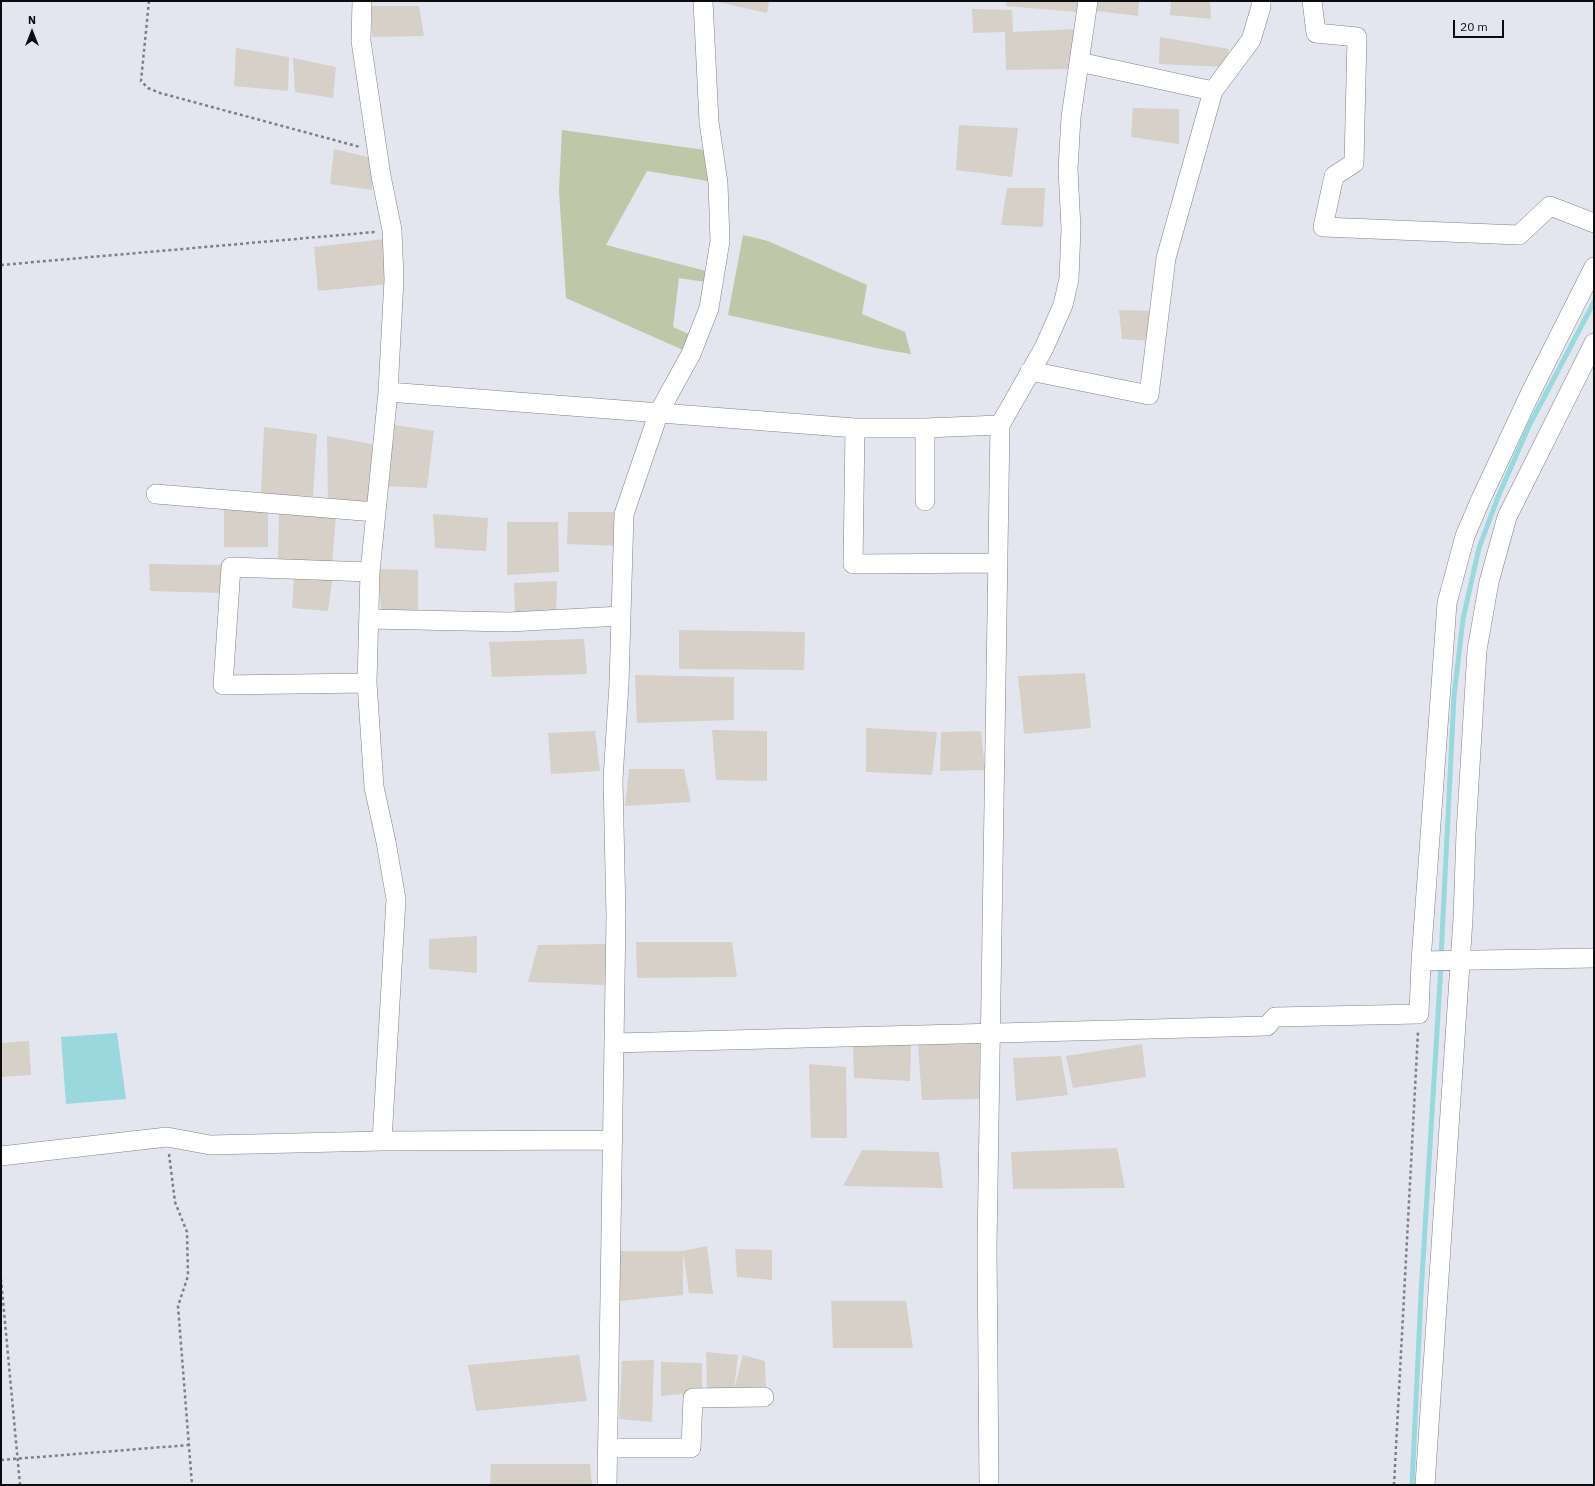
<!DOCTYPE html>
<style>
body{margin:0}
#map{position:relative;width:1595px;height:1486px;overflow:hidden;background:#e3e6ef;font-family:"IBM Plex Sans",sans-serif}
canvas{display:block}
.frame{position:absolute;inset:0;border:2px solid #0b0c0f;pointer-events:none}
.north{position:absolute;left:12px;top:12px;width:40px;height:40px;-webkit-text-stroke:3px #e3e6ef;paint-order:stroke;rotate:0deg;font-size:11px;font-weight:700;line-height:16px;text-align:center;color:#0b0c0f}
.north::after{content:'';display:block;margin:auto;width:14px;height:18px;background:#0b0c0f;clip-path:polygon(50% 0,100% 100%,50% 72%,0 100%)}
.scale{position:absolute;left:1453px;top:20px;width:51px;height:18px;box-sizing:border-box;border:2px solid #0b0c0f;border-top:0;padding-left:5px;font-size:12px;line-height:14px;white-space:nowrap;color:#0b0c0f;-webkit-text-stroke:3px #e3e6ef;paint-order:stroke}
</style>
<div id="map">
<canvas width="1595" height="1486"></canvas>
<div class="frame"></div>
<div class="north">N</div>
<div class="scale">20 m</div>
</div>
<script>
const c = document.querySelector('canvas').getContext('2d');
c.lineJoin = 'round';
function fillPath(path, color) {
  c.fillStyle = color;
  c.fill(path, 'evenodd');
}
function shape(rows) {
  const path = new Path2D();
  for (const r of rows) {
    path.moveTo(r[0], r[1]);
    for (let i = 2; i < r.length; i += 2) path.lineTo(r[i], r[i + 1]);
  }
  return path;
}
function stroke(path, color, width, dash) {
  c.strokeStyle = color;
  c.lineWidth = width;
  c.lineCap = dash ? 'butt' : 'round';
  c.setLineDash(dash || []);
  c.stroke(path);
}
fillPath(shape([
 [562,130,705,150,708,181,647,171,606,245,706,271,705,282,679,278,673,327,691,335,683,350,566,298,559,191],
 [743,235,768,241,867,285,862,314,905,332,911,354,881,349,728,315]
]), '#bec7a8');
fillPath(shape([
 [117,1033,126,1099,66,1104,61,1037]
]), '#99d9de');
stroke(shape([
 [1441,957,1454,696,1463,619,1479,548,1498,497,1529,426,1594,302],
 [1412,1485,1421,1294,1441,965]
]), '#99d9de', 5);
fillPath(shape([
 [713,1,769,1,767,13],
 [1006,1,1078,1,1077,12,1006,6],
 [1097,1,1139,1,1138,16,1097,11],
 [1171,1,1210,1,1211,19,1170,15],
 [372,6,419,6,424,36,372,37],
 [972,9,1012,10,1013,32,1075,29,1069,69,1006,70,1005,32,973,33],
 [1160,37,1229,49,1226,67,1159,64],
 [236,48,289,57,288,91,234,86],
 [293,58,336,67,333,98,295,92],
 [1133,108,1179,109,1179,144,1131,137],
 [959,125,1018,128,1012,177,956,170],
 [334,149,372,158,372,190,330,184],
 [1007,188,1045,188,1043,227,1001,225],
 [385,239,390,284,318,291,314,247],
 [1119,310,1155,311,1151,341,1122,339],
 [395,425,434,431,427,488,387,486],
 [264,427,317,434,313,496,261,494],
 [327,436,372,444,371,503,328,501],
 [224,506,268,510,268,547,224,547],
 [279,509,336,515,332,564,278,560],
 [568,512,616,512,617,546,567,544],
 [433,514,488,518,486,551,435,548],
 [507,522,558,522,559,572,507,575],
 [149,564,224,565,222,593,150,591],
 [379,569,418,570,418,614,381,612],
 [294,577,332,580,328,611,292,608],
 [557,581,556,614,515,618,514,583],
 [679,630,805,632,804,670,679,669],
 [584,639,587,674,492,677,489,642],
 [1085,673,1091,728,1024,734,1018,676],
 [635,675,734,677,734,720,637,723],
 [866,728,937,732,932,775,866,772],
 [712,730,767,731,767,781,716,780],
 [595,731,600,771,551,774,548,733],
 [981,731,985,770,940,771,941,732],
 [629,769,684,769,691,802,625,806],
 [477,936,477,973,429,969,429,939],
 [636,942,732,942,737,977,637,978],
 [606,944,606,985,528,982,538,945],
 [980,1039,979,1099,922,1100,918,1045],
 [29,1041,31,1075,1,1077,1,1043],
 [853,1044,911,1044,910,1081,854,1078],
 [1142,1044,1146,1077,1073,1088,1066,1056],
 [1061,1056,1068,1095,1016,1101,1013,1058],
 [809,1064,846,1067,847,1138,811,1138],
 [1117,1148,1125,1188,1013,1189,1011,1152],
 [862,1150,939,1152,943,1188,843,1186],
 [707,1246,713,1294,689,1293,683,1251],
 [735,1249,772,1250,772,1280,737,1277],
 [620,1251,683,1251,683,1295,610,1302],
 [831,1301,906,1301,913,1348,833,1348],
 [706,1352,738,1355,734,1390,743,1355,765,1361,766,1389,734,1390,707,1388],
 [579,1355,587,1401,476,1411,468,1365],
 [654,1360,652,1422,619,1419,622,1361],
 [661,1362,702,1363,702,1392,661,1396],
 [491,1464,590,1464,592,1485,490,1485]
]), '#d6d0c8');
const minor = shape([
 [362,1,361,41,381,176,392,230,394,279,388,392,370,572,367,683,374,787,386,842,396,899,382,1141],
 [1312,1,1316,33,1357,37,1354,163,1334,176,1323,227,1519,235,1550,206,1594,223],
 [1079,62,1213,91,1251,40,1261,7,1261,1],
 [1030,371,1149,395,1166,258,1213,91],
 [388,392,855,428,925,428,1000,425],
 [855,428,853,564,998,563],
 [925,428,925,501],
 [156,494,375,512],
 [369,619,509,622,621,616],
 [367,683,223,685,231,567,370,572],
 [1421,961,1447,603,1465,536,1480,501,1530,394,1594,267],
 [614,1043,1267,1026,1275,1017,1419,1014,1421,961,1594,958],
 [1,1156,167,1137,210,1145,382,1141,613,1140],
 [608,1448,691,1448,693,1398,764,1397],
 [607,1485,616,916,613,779,619,684,624,514,659,412,691,354,709,308,720,241,718,183,709,122,703,1],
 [989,1485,987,1247,1000,425,1044,348,1063,305,1069,279,1071,229,1068,169,1071,117,1088,1],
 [1425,1485,1463,919,1466,833,1477,650,1489,582,1507,517,1594,343]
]);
stroke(minor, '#7e8189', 20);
stroke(shape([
 [149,1,141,81,148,88,160,93,360,147],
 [1,265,375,232],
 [169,1154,175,1202,187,1232,188,1276,178,1306,192,1485],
 [1,1279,20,1485],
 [1,1460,189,1445],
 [1394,1485,1418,1032]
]), '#7d7f86', 2.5, [3, 3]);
stroke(minor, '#fff', 19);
</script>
